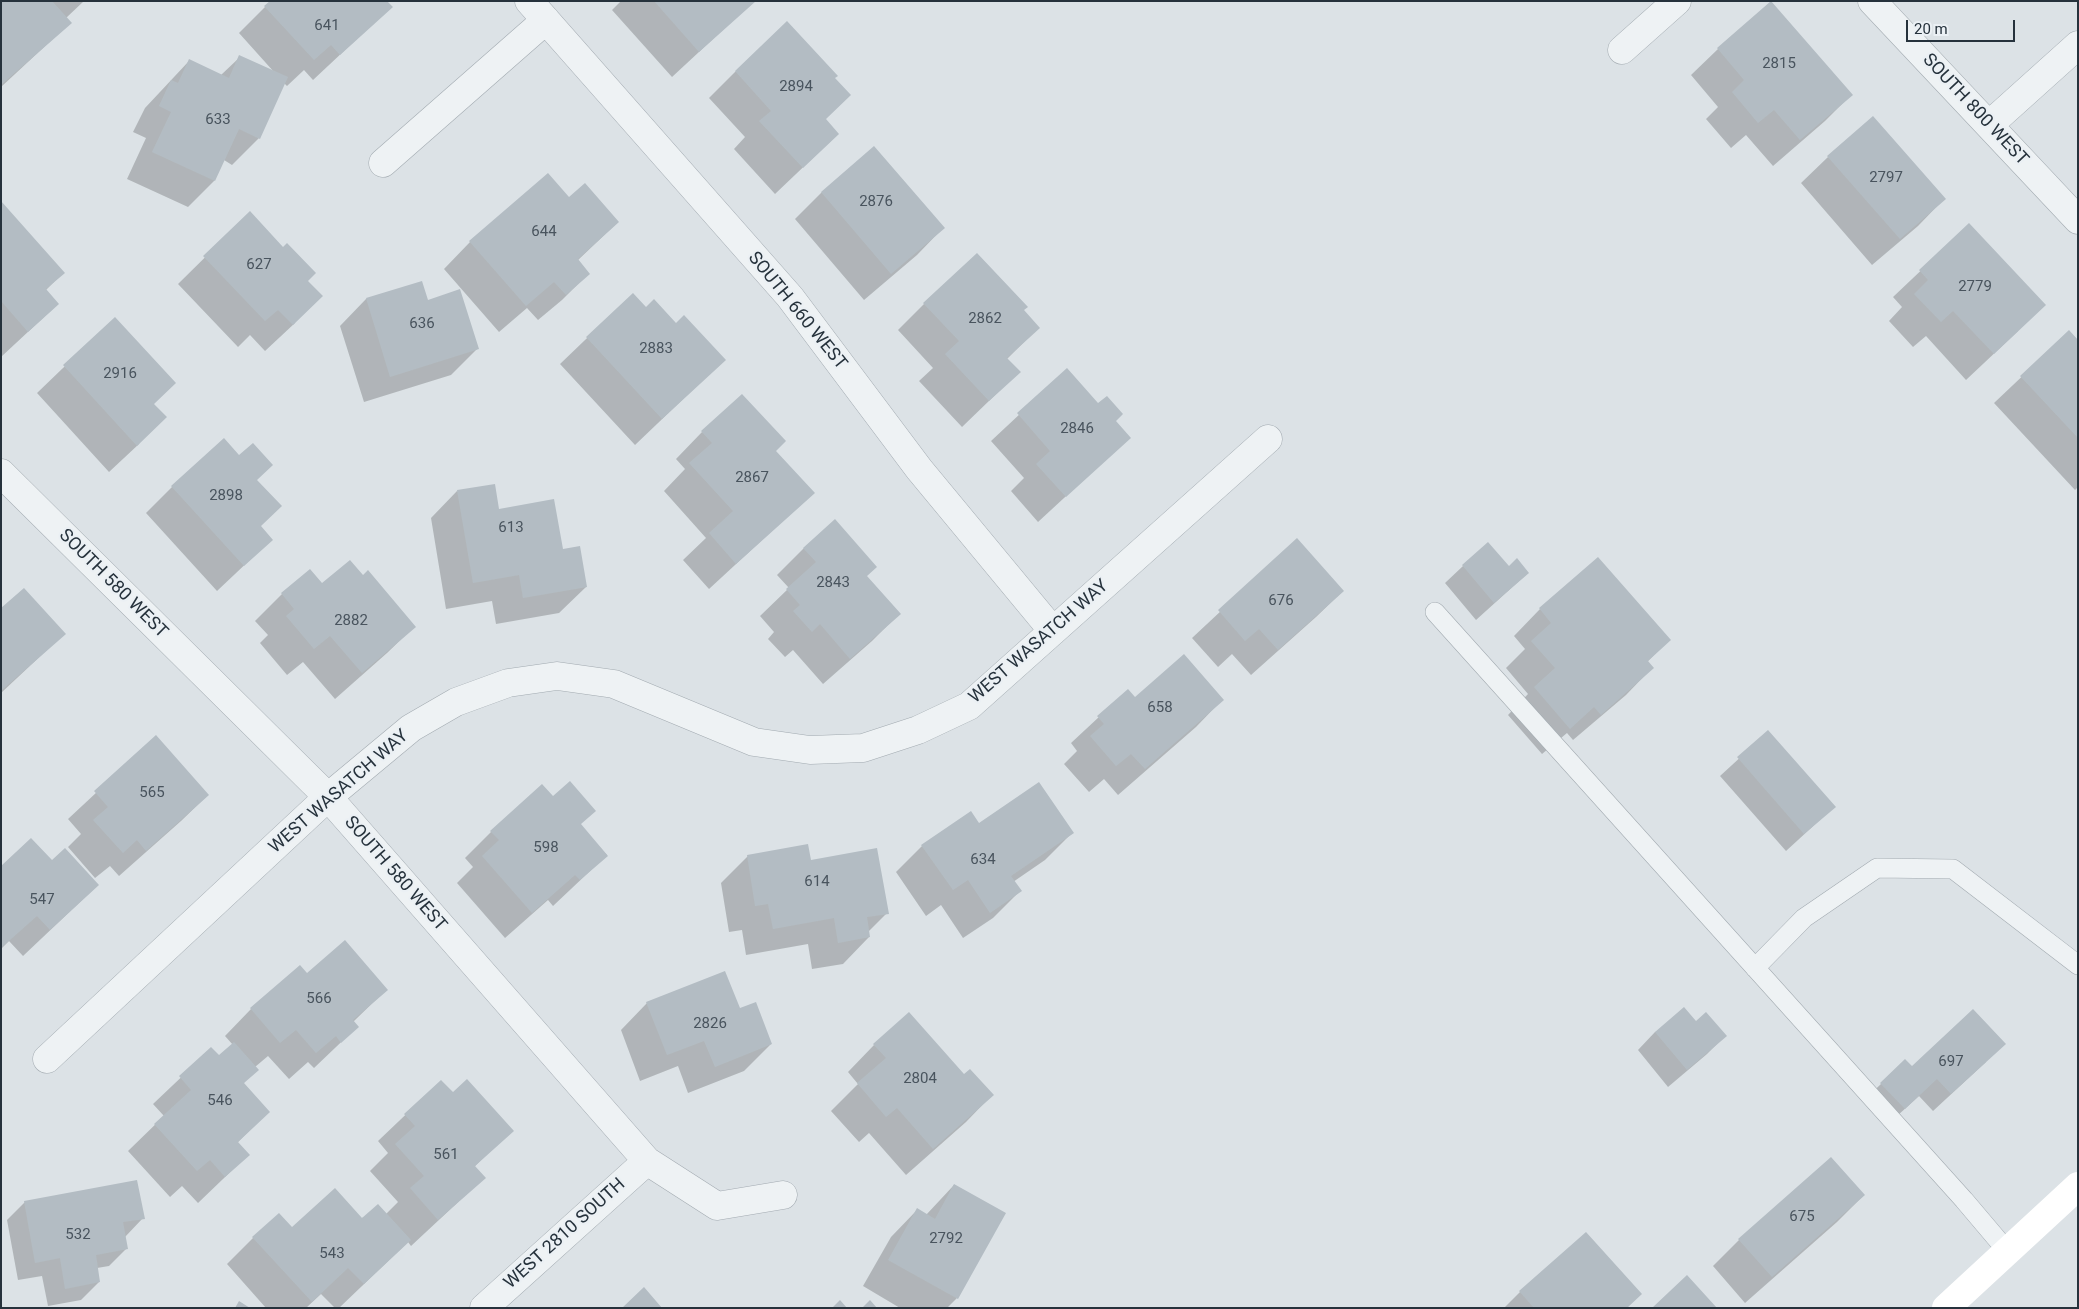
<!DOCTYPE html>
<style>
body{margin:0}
#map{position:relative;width:2079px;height:1309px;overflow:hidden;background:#dce2e6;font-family:Roboto,sans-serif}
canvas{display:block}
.frame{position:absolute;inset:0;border:2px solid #26323c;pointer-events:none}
.scale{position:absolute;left:1906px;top:20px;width:109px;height:22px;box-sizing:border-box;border:2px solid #26323c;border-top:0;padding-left:6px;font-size:15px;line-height:18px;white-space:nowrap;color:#26323c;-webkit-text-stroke:4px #ebf0f4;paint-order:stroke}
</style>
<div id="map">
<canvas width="2079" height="1309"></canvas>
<div class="frame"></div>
<div class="scale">20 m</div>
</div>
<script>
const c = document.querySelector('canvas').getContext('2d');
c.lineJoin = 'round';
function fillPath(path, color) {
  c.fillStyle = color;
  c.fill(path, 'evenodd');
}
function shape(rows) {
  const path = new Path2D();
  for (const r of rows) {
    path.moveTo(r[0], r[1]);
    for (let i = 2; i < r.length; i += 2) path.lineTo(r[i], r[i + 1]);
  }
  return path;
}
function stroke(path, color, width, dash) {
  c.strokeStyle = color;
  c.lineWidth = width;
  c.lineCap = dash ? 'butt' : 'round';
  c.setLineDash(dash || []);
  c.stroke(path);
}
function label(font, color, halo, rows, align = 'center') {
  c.font = font + ' Roboto,sans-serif';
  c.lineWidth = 4.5;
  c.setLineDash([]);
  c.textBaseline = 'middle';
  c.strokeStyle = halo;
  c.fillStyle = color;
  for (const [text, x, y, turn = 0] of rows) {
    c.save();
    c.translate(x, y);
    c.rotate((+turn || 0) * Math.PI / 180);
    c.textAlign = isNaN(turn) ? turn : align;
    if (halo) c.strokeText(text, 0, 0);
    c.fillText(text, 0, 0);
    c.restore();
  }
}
fillPath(shape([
 [1,1,84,1,66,18,70,23,1,87],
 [621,1,754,1,672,77,612,10],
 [1771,2,1851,95,1825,121,1773,166,1746,135,1731,148,1706,119,1718,107,1691,75,1718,49],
 [265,7,391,7,313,80,304,70,287,86,284,83,259,138,232,165,224,160,214,181,188,207,127,179,146,138,133,132,145,108,189,61,221,75,240,57,274,72,239,33],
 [736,71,833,78,825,120,838,134,775,194,734,149,745,137,709,98],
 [1828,157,1944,199,1918,226,1872,265,1801,183],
 [822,192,943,228,917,255,864,300,795,219],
 [569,199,618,222,577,261,588,274,562,300,538,320,527,308,499,332,444,269,470,242],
 [1,203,63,273,46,290,58,304,1,357],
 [250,213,306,281,295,323,265,351,250,335,238,347,178,284],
 [1969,225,2018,331,1966,380,1926,336,1913,347,1889,321,1902,307,1893,297],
 [421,282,427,302,477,349,451,375,364,402,340,326,366,299],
 [633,294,646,309,724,360,635,445,560,364],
 [924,304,1022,311,1038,328,1007,359,1019,372,962,427,919,381,933,368,898,330],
 [115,318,153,405,139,444,109,472,37,393],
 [2069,332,2078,342,2078,487,2075,490,1994,403],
 [1067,370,1129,438,1038,522,1011,491,1024,478,991,441],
 [702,432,774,451,813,493,709,589,683,560,706,538,664,491,685,469,676,459],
 [256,480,259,526,271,540,217,591,146,513,172,487],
 [457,491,498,511,586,587,559,613,496,624,492,601,446,609,431,518],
 [1297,540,1343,591,1316,617,1251,675,1232,654,1218,667,1192,638],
 [804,548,865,577,899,614,872,641,823,684,793,650,785,657,768,639,774,632,760,616,789,588,777,575],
 [1463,566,1528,573,1476,620,1445,583],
 [310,571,322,585,363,577,414,627,387,653,335,699,303,662,287,675,260,643,268,635,255,621,282,594],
 [1540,609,1669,640,1647,662,1652,668,1626,695,1573,740,1567,733,1542,754,1508,715,1528,694,1506,668,1525,649,1514,636],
 [1,610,64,634,1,693],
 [1128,690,1135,699,1222,700,1196,727,1118,795,1104,779,1089,792,1064,764,1077,751,1071,743],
 [1768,732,1834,807,1786,851,1720,776],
 [156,737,208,795,181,821,119,876,110,866,95,878,68,847,81,834,68,819],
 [580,825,607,855,553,906,548,900,505,938,457,883,473,867,465,858,491,832],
 [979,825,1072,833,1045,860,1013,882,1020,891,993,918,963,938,941,905,926,916,896,872,922,846],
 [748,856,810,861,887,913,868,932,869,937,843,964,812,969,808,944,746,955,742,930,729,932,721,883],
 [52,862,98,885,23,956,9,941,1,949,1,867],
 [307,975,386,990,353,1022,357,1027,314,1068,308,1062,289,1079,268,1056,255,1067,243,1084,268,1112,237,1143,248,1155,198,1203,182,1186,170,1197,128,1151,164,1116,153,1104,211,1049,219,1057,233,1045,225,1036,251,1009],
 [647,1003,739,1010,771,1044,744,1071,688,1093,678,1066,640,1081,621,1030],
 [1695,1022,1725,1036,1707,1054,1668,1087,1638,1050,1655,1032],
 [874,1045,964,1076,992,1095,966,1122,906,1175,869,1133,859,1142,831,1111,858,1084,848,1072],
 [1986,1062,1933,1111,1919,1096,1886,1126,1863,1101,1881,1084,1912,1068],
 [441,1081,453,1094,512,1130,474,1167,484,1178,411,1246,408,1242,339,1308,335,1308,321,1294,306,1308,266,1308,227,1264,253,1238,292,1229,386,1214,398,1202,370,1171,388,1153,378,1141],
 [954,1185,957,1298,947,1308,900,1308,863,1286,891,1237,917,1210,926,1215],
 [1864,1195,1837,1222,1745,1303,1713,1266,1739,1240],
 [25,1202,143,1218,125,1237,127,1248,109,1266,97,1268,99,1282,81,1300,48,1306,42,1276,18,1280,7,1220],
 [1586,1233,1627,1308,1504,1308,1520,1292]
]), '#0003');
fillPath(shape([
 [1,1,52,1,72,23,1,85],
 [270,1,387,1,393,7,340,55,331,45,314,60,264,6],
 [654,1,756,1,699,52],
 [1771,1,1853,95,1800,140,1774,110,1758,123,1732,92,1744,80,1717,48],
 [787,21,838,76,835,78,851,95,826,119,839,134,803,168,759,121,771,111,735,71],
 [239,55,288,77,260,139,239,129,215,181,152,152,171,112,159,106,171,80,178,83,189,59,229,78],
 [1873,116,1946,199,1900,239,1827,156],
 [874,146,945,228,891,274,821,192],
 [548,173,569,197,585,183,619,222,578,259,590,274,566,295,554,282,526,306,469,241],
 [1,201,65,273,46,289,59,304,28,332,1,301],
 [250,211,283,247,287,243,316,273,308,281,323,296,293,325,278,310,265,321,203,256],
 [1969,223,2046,305,1994,354,1953,311,1941,322,1914,294,1928,280,1919,270],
 [977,253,1028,307,1024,310,1040,328,1007,358,1021,372,989,401,945,354,959,341,923,303],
 [422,281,428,300,460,289,479,349,390,377,366,298],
 [633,293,646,307,654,299,676,323,684,315,726,360,662,419,586,337],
 [115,317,176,383,154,404,167,417,137,446,63,365],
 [2069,330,2078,340,2078,438,2020,376],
 [1067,368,1098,403,1107,396,1123,414,1116,421,1131,438,1066,497,1036,464,1050,451,1017,413],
 [742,394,786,441,776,451,815,493,736,564,709,533,733,511,689,463,712,443,701,431],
 [224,438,239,455,253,443,273,465,257,480,282,506,261,526,273,540,244,566,171,486],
 [495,484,499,509,554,499,563,549,580,546,587,587,523,598,519,575,473,583,457,490],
 [835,519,877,567,867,576,901,614,850,659,820,624,812,632,793,611,800,605,786,589,816,562,803,548],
 [1297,538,1344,591,1278,650,1259,629,1245,641,1218,610],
 [1488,542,1509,566,1517,558,1529,573,1494,603,1462,565],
 [1598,557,1671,640,1648,661,1654,668,1601,715,1594,707,1570,729,1534,687,1555,668,1531,641,1551,623,1539,608],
 [350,560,363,575,368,570,416,627,362,673,330,636,314,649,286,616,294,609,281,593,310,569,322,583],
 [24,588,66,634,1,691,1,608],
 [1184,654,1224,700,1145,769,1131,754,1116,766,1090,736,1104,724,1097,716,1128,689,1135,697],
 [1768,730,1836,807,1804,834,1737,757],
 [156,735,209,795,146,851,137,840,123,853,93,820,108,807,94,791],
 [570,781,596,811,581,824,608,856,580,880,575,875,532,913,482,856,499,840,490,831,542,784,553,796],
 [1039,782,1074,833,1011,876,1022,891,990,913,968,880,953,890,921,845,971,811,979,823],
 [31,838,52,860,65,848,99,885,50,930,37,916,1,948,1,866],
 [808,844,811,860,877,848,889,914,867,917,870,937,838,943,834,918,773,929,768,904,755,906,747,855],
 [345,940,388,990,353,1020,359,1027,341,1043,336,1036,316,1053,296,1030,280,1043,250,1008,300,965,307,973],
 [725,971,740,1008,756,1002,772,1044,715,1067,704,1041,667,1055,646,1002],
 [1684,1007,1696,1021,1706,1012,1727,1036,1687,1070,1655,1032],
 [1973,1009,2006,1044,1951,1094,1937,1079,1905,1109,1880,1083,1905,1059,1912,1066],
 [909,1012,964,1074,970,1069,994,1095,933,1149,897,1108,886,1117,857,1083,886,1058,873,1044],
 [234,1042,259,1070,244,1083,270,1112,238,1142,250,1155,225,1177,210,1160,197,1171,154,1124,191,1090,179,1076,211,1047,219,1055],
 [467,1079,514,1131,475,1166,486,1178,438,1220,410,1188,424,1176,395,1144,415,1126,404,1114,441,1080,453,1092],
 [1831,1157,1865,1195,1772,1277,1738,1239],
 [137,1180,145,1219,123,1222,128,1249,96,1255,100,1282,65,1289,60,1258,35,1263,24,1201],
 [954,1184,1006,1213,958,1299,888,1260,917,1208,935,1219],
 [335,1188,362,1218,378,1204,411,1240,364,1284,348,1268,312,1302,252,1237,279,1213,292,1227],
 [1586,1232,1642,1294,1627,1308,1534,1308,1519,1291],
 [1687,1275,1717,1308,1652,1308],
 [644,1287,662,1308,622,1308],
 [840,1300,847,1308,832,1308],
 [870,1300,877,1308,862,1308],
 [239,1301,250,1308,235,1308]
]), '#b3bcc3');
const service = shape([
 [1435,612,1964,1200,2008,1252],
 [1755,968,1804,918,1877,868,1953,869,2078,965]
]);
const minor = shape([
 [529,1,790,297,919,469,1053,631],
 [1872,1,2078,220],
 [1622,50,1677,1],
 [1989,125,2078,45],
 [383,163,546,20],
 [1,473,328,797,647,1161,717,1206,783,1195],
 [47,1059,328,797,411,728,456,702,508,683,557,676,614,684,754,742,810,750,863,748,918,730,969,706,1268,439],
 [484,1308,647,1161]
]);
stroke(service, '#a2aab0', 20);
stroke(minor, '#a2aab0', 29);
stroke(service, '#eef2f4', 19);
stroke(minor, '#eef2f4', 28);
stroke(shape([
 [1946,1308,2078,1186]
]), '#fff', 28);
label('15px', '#49545e', null, [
 ["641",327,26],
 ["2815",1779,64],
 ["2894",796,87],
 ["633",218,120],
 ["2797",1886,178],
 ["2876",876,202],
 ["644",544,232],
 ["627",259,265],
 ["2779",1975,287],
 ["2862",985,319],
 ["636",422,324],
 ["2883",656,349],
 ["2916",120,374],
 ["2846",1077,429],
 ["2867",752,478],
 ["2898",226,496],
 ["613",511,528],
 ["2843",833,583],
 ["676",1281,601],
 ["2882",351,621],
 ["658",1160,708],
 ["565",152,793],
 ["598",546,848],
 ["634",983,860],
 ["614",817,882],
 ["547",42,900],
 ["566",319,999],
 ["2826",710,1024],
 ["697",1951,1062],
 ["2804",920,1079],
 ["546",220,1101],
 ["561",446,1155],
 ["675",1802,1217],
 ["532",78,1235],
 ["2792",946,1239],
 ["543",332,1254]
]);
label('18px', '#26323c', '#ebf0f4', [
 ["SOUTH 800 WEST",1975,110,47],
 ["SOUTH 660 WEST",797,311,51],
 ["SOUTH 580 WEST",113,584,45],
 ["WEST WASATCH WAY",1039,642,-41],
 ["WEST WASATCH WAY",339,792,-41],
 ["SOUTH 580 WEST",395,874,49],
 ["WEST 2810 SOUTH",565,1234,-42]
]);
</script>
